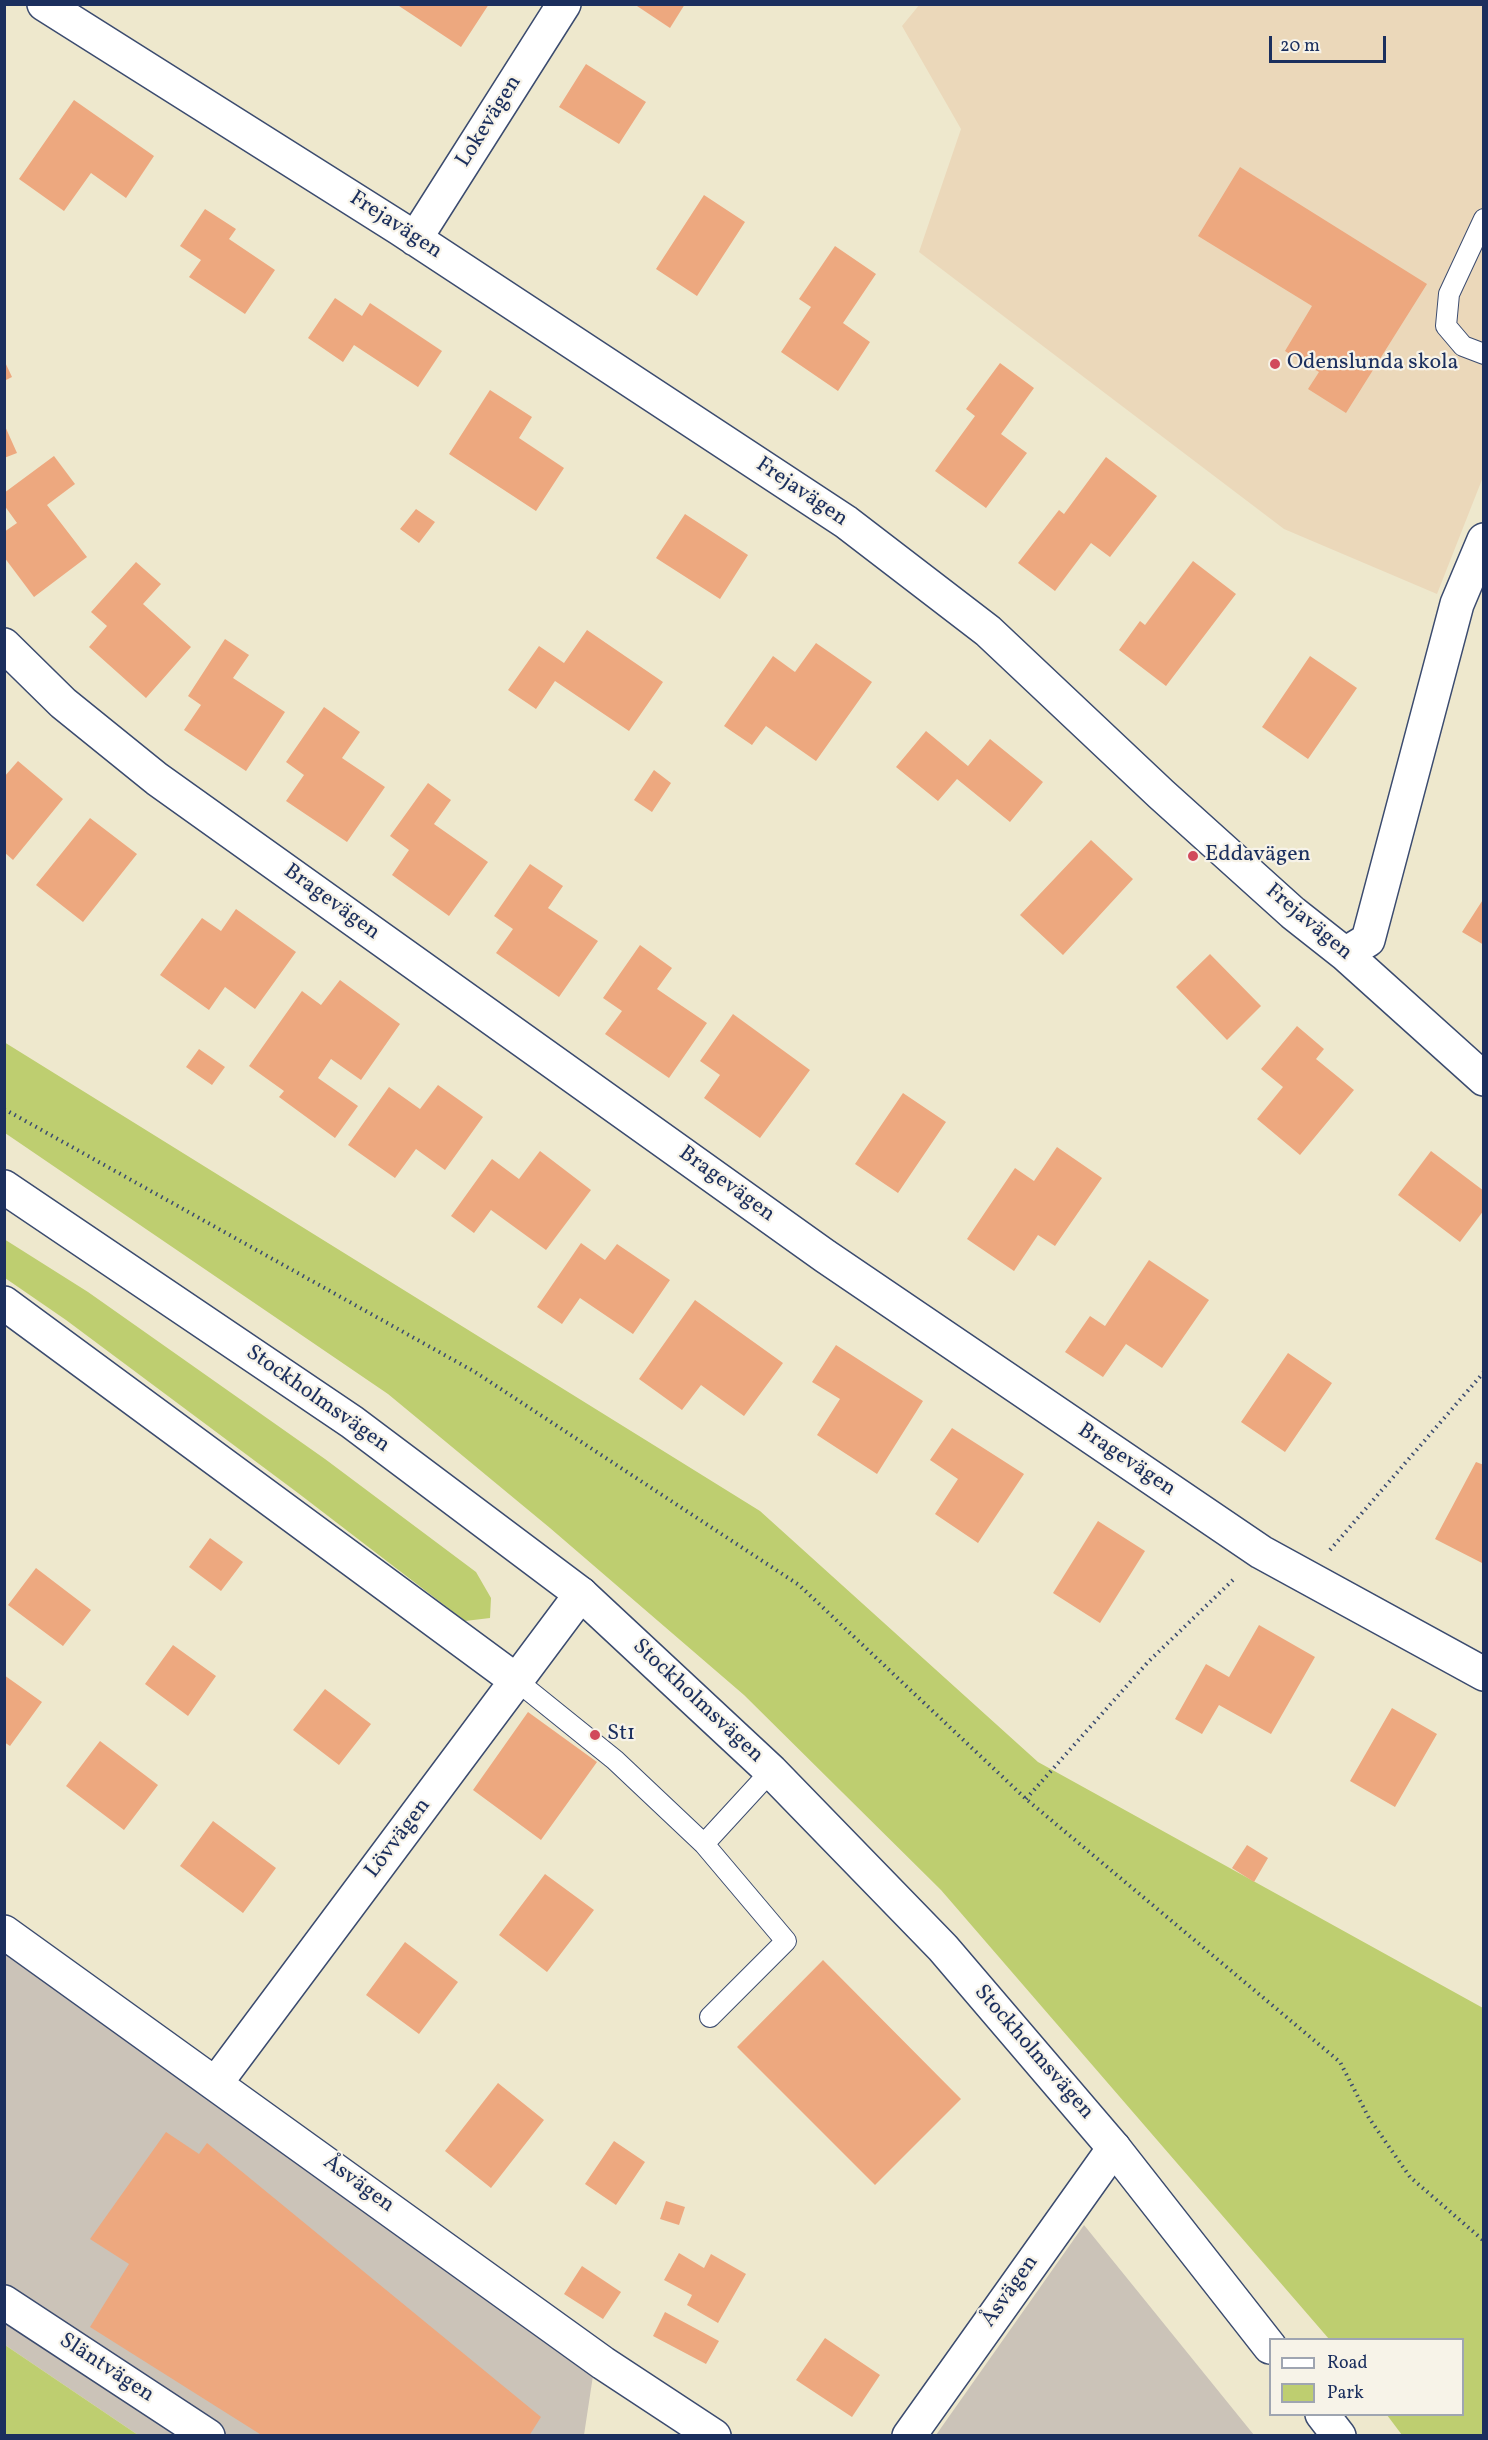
<!DOCTYPE html>
<meta charset="utf-8">
<style>
body{margin:0}
#map{position:relative;width:1488px;height:2440px;overflow:hidden;background:#eee8cd;font-family:Vollkorn,serif}
canvas{display:block}
.frame{position:absolute;inset:0;border:6px solid #1b2f5e;pointer-events:none}
.legend{position:absolute;left:1269px;top:2338px;width:195px;height:78px;box-sizing:border-box;background:#f7f3e8;border:2px solid #9fa5b1;margin:0;padding:8px 10px;list-style:none;font-size:18px;color:#1b2f5e}
.legend li{display:flex;align-items:center;gap:12px;height:30px}
.legend b{width:30px;border:2px solid #9fa5b1}
.scale{position:absolute;left:1269px;top:36px;width:117px;height:27px;box-sizing:border-box;border:3px solid #1b2f5e;border-top:0;padding-left:8px;font-size:18px;line-height:21px;white-space:nowrap;color:#1b2f5e;-webkit-text-stroke:4px #f7f3e8;paint-order:stroke}
</style>
<div id="map">
<canvas width="1488" height="2440"></canvas>
<div class="frame"></div>
<ul class="legend">
<li><b style="height:8px;background:#fff"></b>Road</li>
<li><b style="height:16px;background:#bece70"></b>Park</li>
</ul>
<div class="scale">20 m</div>
</div>
<script>
const c = document.querySelector('canvas').getContext('2d');
c.lineJoin = 'round';
function fillPath(path, color) {
  c.fillStyle = color;
  c.fill(path, 'evenodd');
}
function shape(rows) {
  const path = new Path2D();
  for (const r of rows) {
    path.moveTo(r[0], r[1]);
    for (let i = 2; i < r.length; i += 2) path.lineTo(r[i], r[i + 1]);
  }
  return path;
}
function stroke(path, color, width, dash) {
  c.strokeStyle = color;
  c.lineWidth = width;
  c.lineCap = dash ? 'butt' : 'round';
  c.setLineDash(dash || []);
  c.stroke(path);
}
function label(font, color, halo, rows, align = 'center') {
  c.font = font + ' Vollkorn,serif';
  c.lineWidth = 4.5;
  c.setLineDash([]);
  c.textBaseline = 'middle';
  c.strokeStyle = halo;
  c.fillStyle = color;
  for (const [text, x, y, turn = 0] of rows) {
    c.save();
    c.translate(x, y);
    c.rotate((+turn || 0) * Math.PI / 180);
    c.textAlign = isNaN(turn) ? turn : align;
    if (halo) c.strokeText(text, 0, 0);
    c.fillText(text, 0, 0);
    c.restore();
  }
}
fillPath(shape([
 [920,4,1483,5,1483,477,1437,594,1284,529,919,252,961,129,902,26]
]), '#ebd8ba');
fillPath(shape([
 [4,1939,594,2369,584,2435,138,2435,5,2345],
 [1084,2225,1254,2435,936,2435]
]), '#cbc3b8');
fillPath(shape([
 [4,1042,760,1511,1038,1762,1483,2008,1483,2435,1402,2435,1387,2415,1462,2414,1462,2340,1329,2339,941,1890,744,1695,550,1528,388,1394,5,1133],
 [4,1239,88,1292,325,1459,476,1572,491,1598,490,1618,465,1621,298,1493,66,1320,5,1278],
 [4,2345,5,2345,138,2435,5,2435]
]), '#bece70');
fillPath(shape([
 [396,4,489,4,461,47],
 [634,4,685,4,670,28],
 [586,64,646,102,619,144,559,107],
 [74,100,154,156,126,198,91,173,64,211,19,179],
 [1240,167,1427,284,1346,413,1308,389,1319,372,1285,351,1312,306,1198,236],
 [704,195,745,222,697,296,656,269],
 [205,209,236,229,229,239,275,270,245,314,189,277,201,260,180,246],
 [835,246,876,274,843,323,870,342,838,391,781,352,811,307,799,299],
 [335,298,362,316,370,303,442,351,418,387,354,345,343,362,308,338],
 [4,360,12,377,4,381],
 [1000,363,1034,388,1001,434,1027,453,986,508,935,471,975,416,966,409],
 [490,390,532,417,519,438,564,468,536,511,449,454],
 [4,424,17,453,4,458],
 [54,456,75,484,47,505,87,557,34,597,4,557,4,532,17,523,4,505,4,493],
 [1106,457,1157,496,1110,557,1091,543,1055,591,1018,563,1059,510,1064,514],
 [416,509,435,522,419,543,400,529],
 [685,514,748,555,720,599,656,558],
 [1193,561,1236,594,1166,686,1119,650,1140,621,1145,625],
 [136,562,161,584,143,604,191,647,146,698,89,647,107,626,91,612],
 [587,630,663,682,629,731,555,681,536,709,508,690,539,646,564,663],
 [225,639,249,655,233,678,285,712,246,771,184,730,201,705,188,696],
 [816,643,872,682,816,761,766,726,752,745,724,726,773,656,795,672],
 [1310,656,1357,688,1308,759,1262,727],
 [324,707,360,732,342,758,385,787,347,842,286,801,304,775,286,762],
 [926,731,968,766,990,739,1043,782,1010,822,957,779,938,801,896,767],
 [18,761,63,799,13,860,4,852,4,777],
 [654,770,671,783,652,812,634,800],
 [428,783,451,800,434,824,488,862,449,916,392,875,409,850,390,836],
 [90,818,137,854,83,922,36,885],
 [1091,840,1133,879,1063,955,1020,915],
 [530,864,563,886,548,908,598,941,559,997,496,953,513,929,494,916],
 [1484,898,1484,945,1462,932],
 [236,909,296,952,255,1009,225,987,209,1010,160,975,202,918,221,931],
 [640,945,672,968,657,989,707,1023,669,1078,605,1034,622,1011,603,998],
 [1210,954,1261,1006,1227,1040,1176,987],
 [340,980,400,1024,361,1080,331,1059,318,1078,358,1106,335,1138,279,1097,284,1091,249,1066,302,991,321,1005],
 [733,1014,810,1070,760,1138,704,1098,720,1075,700,1061],
 [1297,1026,1324,1049,1316,1059,1354,1090,1300,1155,1257,1119,1283,1087,1261,1069],
 [199,1049,225,1067,212,1085,186,1067],
 [438,1085,483,1117,445,1170,416,1149,395,1178,348,1145,389,1087,420,1109],
 [903,1093,946,1122,898,1193,855,1164],
 [1057,1147,1102,1178,1055,1246,1038,1235,1014,1271,967,1239,1015,1168,1034,1181],
 [540,1151,591,1190,546,1250,491,1210,474,1233,451,1216,492,1159,519,1179],
 [1431,1151,1484,1191,1484,1210,1460,1242,1398,1195],
 [581,1243,605,1260,617,1244,670,1280,633,1334,580,1298,562,1324,537,1307],
 [1149,1260,1209,1300,1162,1368,1126,1344,1103,1377,1065,1352,1090,1316,1105,1326],
 [695,1300,783,1363,744,1416,701,1385,682,1410,639,1379],
 [836,1345,923,1401,877,1474,817,1435,840,1399,812,1382],
 [1288,1353,1332,1383,1285,1452,1241,1422],
 [952,1428,1024,1474,978,1543,935,1514,958,1479,930,1460],
 [1476,1462,1484,1465,1484,1564,1435,1539],
 [1098,1521,1145,1551,1100,1623,1053,1593],
 [210,1538,243,1562,221,1591,189,1567],
 [36,1568,91,1610,63,1646,8,1605],
 [1259,1625,1315,1657,1271,1734,1219,1705,1202,1734,1175,1719,1206,1664,1229,1677],
 [173,1645,216,1676,188,1716,145,1684],
 [4,1675,42,1702,10,1746,4,1742],
 [325,1689,371,1724,339,1765,293,1730],
 [1392,1708,1437,1734,1395,1807,1350,1781],
 [528,1712,597,1762,541,1840,473,1790],
 [100,1741,158,1785,124,1830,66,1786],
 [213,1821,276,1868,243,1913,180,1866],
 [1247,1845,1268,1858,1254,1882,1232,1868],
 [545,1874,594,1910,547,1972,499,1935],
 [405,1942,458,1982,419,2034,366,1995],
 [823,1960,961,2099,875,2185,737,2047],
 [498,2083,544,2120,491,2188,445,2151],
 [166,2132,199,2154,207,2143,541,2417,529,2436,263,2436,90,2327,129,2264,90,2239],
 [614,2141,645,2162,616,2205,585,2184],
 [666,2201,685,2207,679,2225,660,2219],
 [679,2253,704,2268,711,2254,746,2274,718,2323,687,2305,692,2295,664,2280],
 [582,2266,621,2292,603,2319,564,2294],
 [665,2312,719,2341,706,2364,653,2336],
 [825,2338,880,2375,852,2417,796,2380]
]), '#eda87f');
const service = shape([
 [1484,219,1449,294,1446,326,1463,346,1484,354],
 [517,1681,615,1760,704,1844,771,1771],
 [704,1844,786,1941,710,2017]
]);
const minor = shape([
 [44,4,399,228,846,522,988,631,1161,794,1293,913,1345,954,1484,1079],
 [415,239,564,4],
 [4,645,63,703,157,779,825,1256,1261,1552,1484,1674],
 [1345,954,1368,940,1457,604,1484,540],
 [4,1303,517,1681],
 [4,1932,603,2363,714,2436],
 [216,2083,581,1594],
 [4,2302,208,2436],
 [909,2436,1114,2148]
]);
const secondary = shape([
 [4,1187,352,1422,581,1594,771,1771,943,1948,1114,2148,1270,2347],
 [1322,2414,1339,2436]
]);
stroke(service, '#3b4b6f', 22);
stroke(minor, '#3b4b6f', 36);
stroke(secondary, '#3b4b6f', 36);
stroke(shape([
 [4,1109,475,1372,799,1585,1026,1799,1340,2062,1369,2118,1410,2177,1484,2241],
 [1330,1550,1484,1372],
 [1026,1799,1148,1662,1236,1577]
]), '#3b4b6f', 4, [1.5, 4.5]);
stroke(service, '#fff', 20);
stroke(minor, '#fff', 33);
stroke(secondary, '#fff', 33);
for (const [x, y, r, color] of [
 [1275,364,6,"#d1495b"],
 [1193,856,6,"#d1495b"],
 [595,1735,6,"#d1495b"]
]) {
  const dot = new Path2D();
  dot.arc(x, y, r, 0, 2 * Math.PI);
  c.fillStyle = color;
  c.fill(dot);
  stroke(dot, '#f7f3e8', 2);
}
label('22px', '#1b2f5e', '#f7f3e8', [
 ["Lokevägen",490,122,-58],
 ["Frejavägen",395,226,33],
 ["Frejavägen",801,493,34],
 ["Bragevägen",331,903,36],
 ["Frejavägen",1308,923,40],
 ["Bragevägen",726,1185,36],
 ["Stockholmsvägen",317,1400,35],
 ["Bragevägen",1126,1461,34],
 ["Stockholmsvägen",697,1702,43],
 ["Lövvägen",399,1839,-53],
 ["Stockholmsvägen",1033,2053,49],
 ["Åsvägen",358,2185,36],
 ["Åsvägen",1011,2292,-55],
 ["Släntvägen",106,2369,33]
]);
label('22px', '#1b2f5e', '#f7f3e8', [
 ["Odenslunda skola",1287,364],
 ["Eddavägen",1205,856],
 ["St1",607,1735]
], 'left');
</script>
